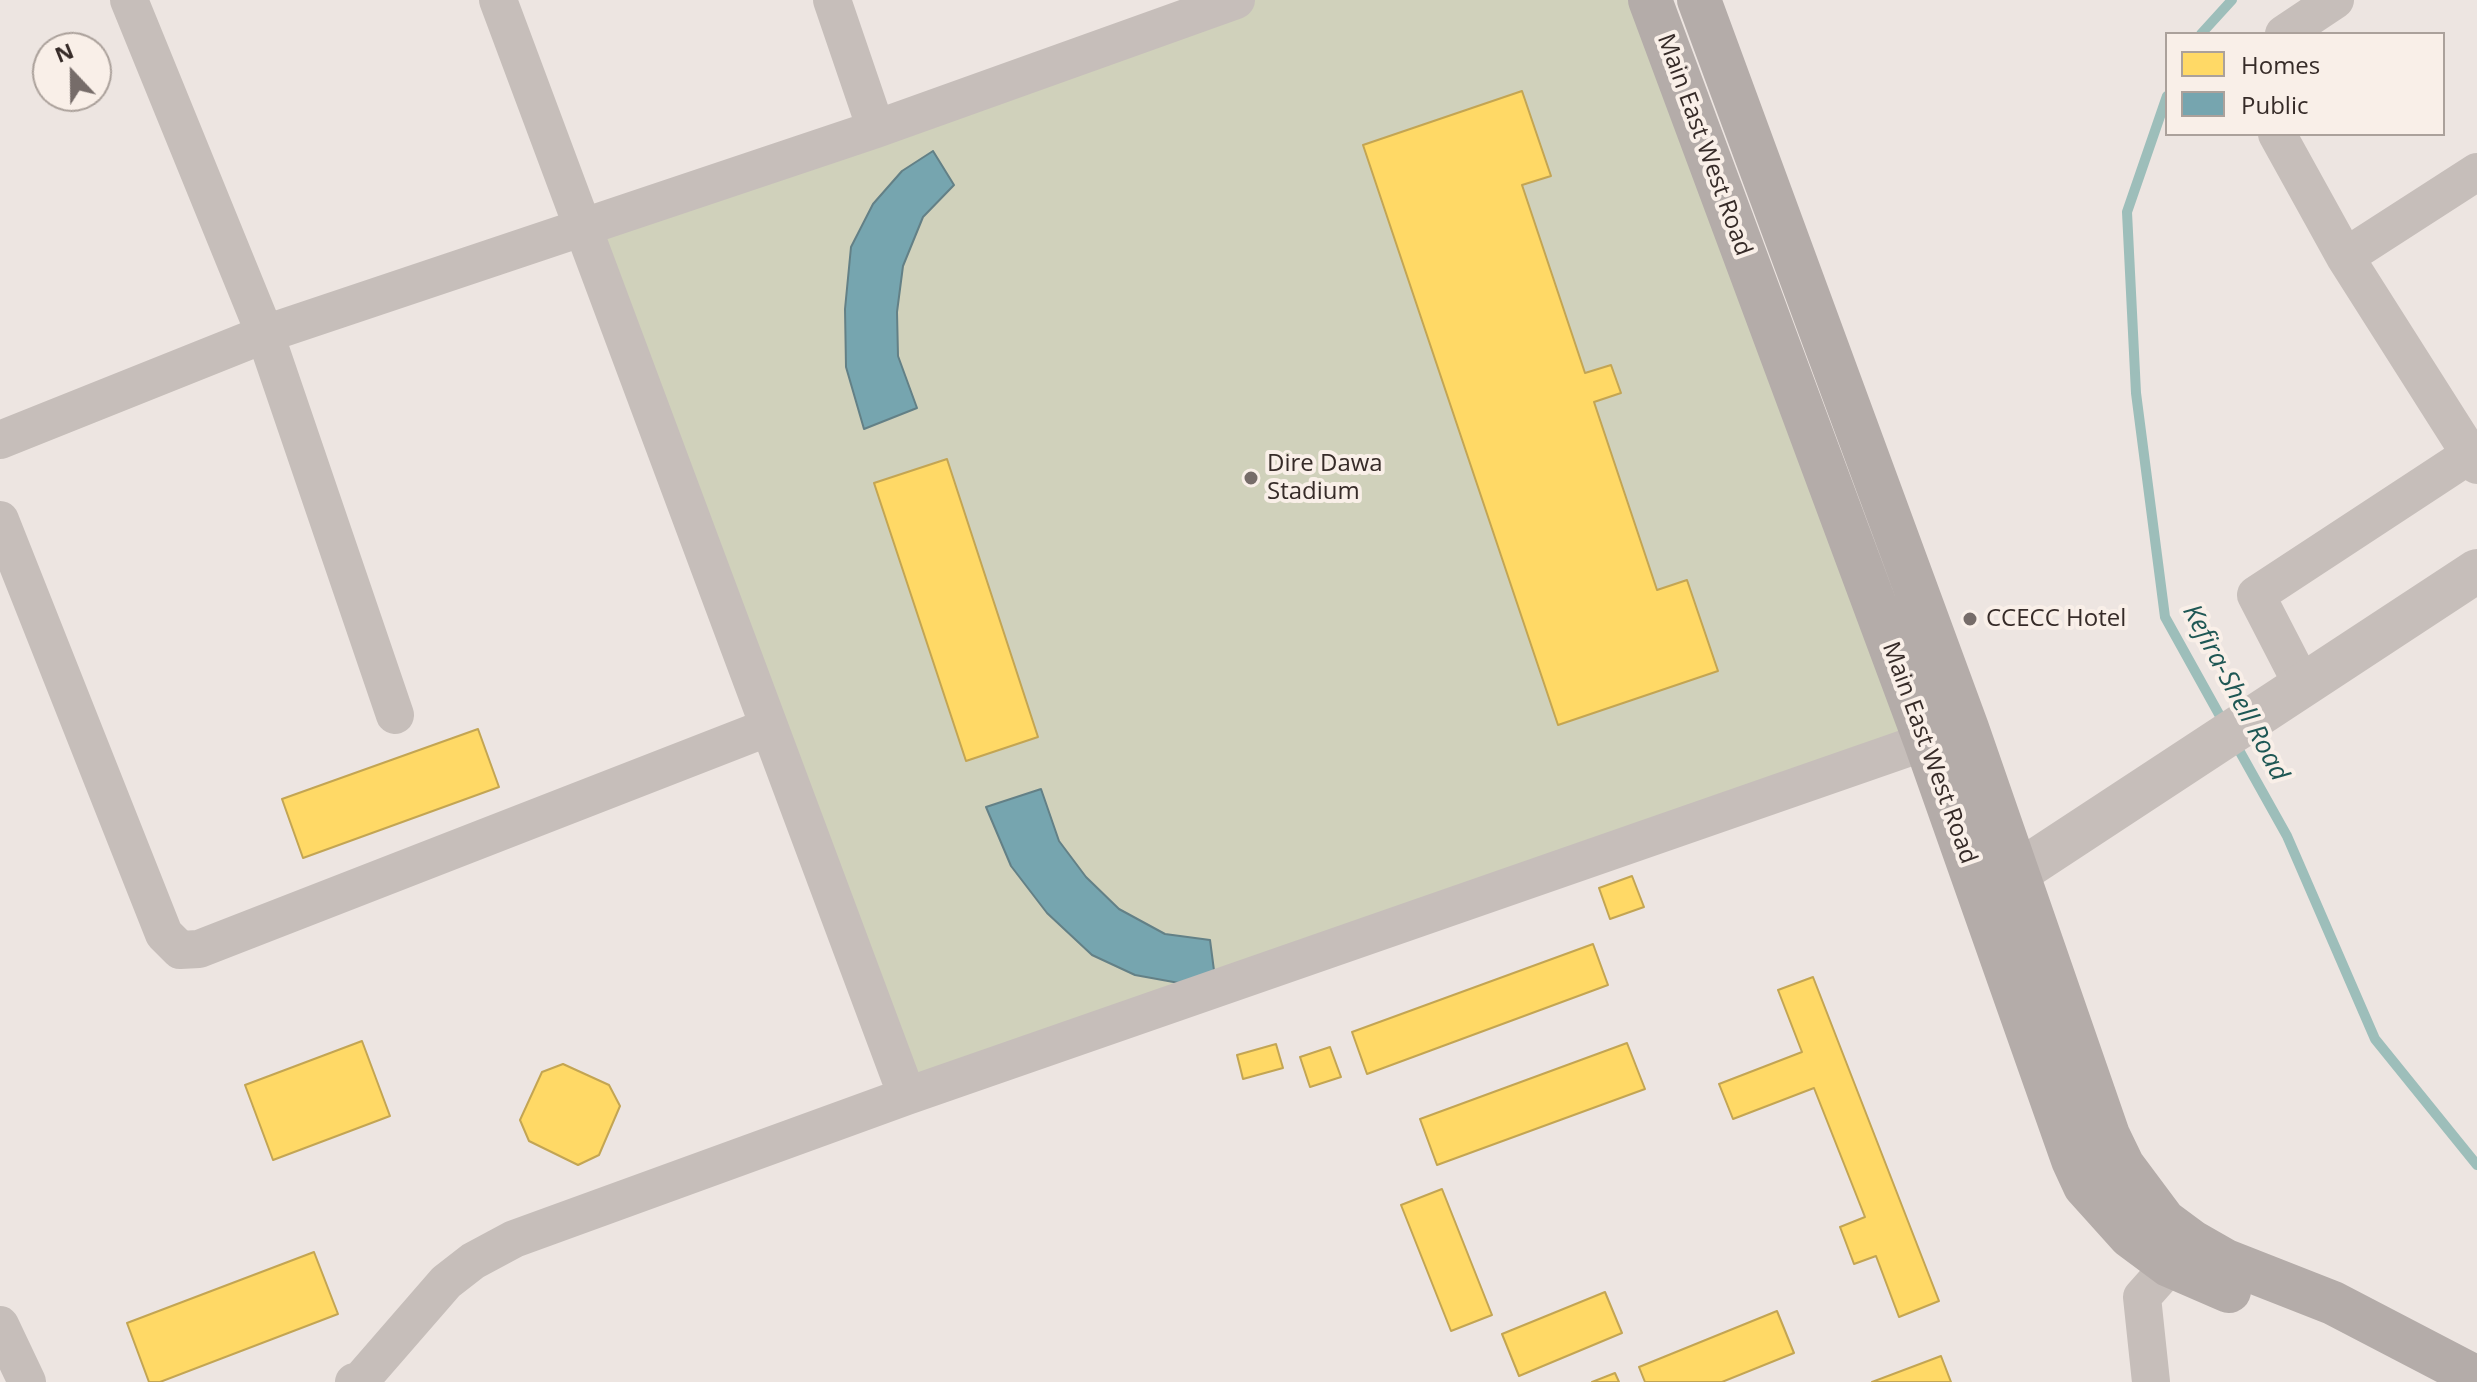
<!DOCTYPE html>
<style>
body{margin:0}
#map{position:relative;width:2477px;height:1382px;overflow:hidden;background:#ede5e1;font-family:"Open Sans",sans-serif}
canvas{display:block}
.legend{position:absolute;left:2165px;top:32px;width:280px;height:104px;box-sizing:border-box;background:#f9efe8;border:2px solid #aba19b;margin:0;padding:10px 14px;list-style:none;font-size:24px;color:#362b28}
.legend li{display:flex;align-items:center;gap:16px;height:40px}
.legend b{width:40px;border:2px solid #aba19b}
.north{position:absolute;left:32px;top:32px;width:80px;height:80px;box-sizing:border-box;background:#f9efe8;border:2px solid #aba19b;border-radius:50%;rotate:338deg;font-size:22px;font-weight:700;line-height:32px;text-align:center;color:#362b28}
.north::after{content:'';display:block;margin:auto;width:28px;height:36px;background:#766c69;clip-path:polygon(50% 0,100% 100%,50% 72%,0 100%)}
</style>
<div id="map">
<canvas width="2477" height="1382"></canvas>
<ul class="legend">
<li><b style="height:22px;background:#ffd966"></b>Homes</li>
<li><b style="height:22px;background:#76a5af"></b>Public</li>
</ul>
<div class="north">N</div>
</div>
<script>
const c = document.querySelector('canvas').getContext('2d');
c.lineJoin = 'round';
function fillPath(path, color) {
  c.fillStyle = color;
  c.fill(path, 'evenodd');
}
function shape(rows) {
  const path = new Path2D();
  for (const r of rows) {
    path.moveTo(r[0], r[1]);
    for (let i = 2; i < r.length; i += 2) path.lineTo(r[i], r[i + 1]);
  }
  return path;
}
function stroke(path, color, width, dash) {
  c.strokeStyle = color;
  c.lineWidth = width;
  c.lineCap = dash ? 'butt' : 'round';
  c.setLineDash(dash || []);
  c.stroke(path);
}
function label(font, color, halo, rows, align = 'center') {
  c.font = font + ' "Open Sans",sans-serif';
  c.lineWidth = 8;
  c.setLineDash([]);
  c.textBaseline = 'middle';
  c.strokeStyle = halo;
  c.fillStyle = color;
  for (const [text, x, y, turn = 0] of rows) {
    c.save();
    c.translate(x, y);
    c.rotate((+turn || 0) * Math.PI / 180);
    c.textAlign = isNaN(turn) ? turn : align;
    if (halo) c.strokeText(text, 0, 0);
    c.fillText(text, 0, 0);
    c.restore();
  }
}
fillPath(shape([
 [1236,0,1650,0,1925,740,907,1096,581,228]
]), '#d0d1bb');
const homes = shape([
 [1522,91,1551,176,1522,185,1585,373,1611,365,1621,393,1594,402,1657,590,1687,580,1718,671,1558,725,1363,145,1522,91],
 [947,459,1038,737,966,761,874,483,947,459],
 [478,729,499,787,303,858,282,799,478,729],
 [1632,876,1644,907,1610,919,1599,888,1632,876],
 [1593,944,1608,985,1367,1074,1352,1032,1593,944],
 [1813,977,1939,1301,1899,1317,1876,1256,1854,1264,1840,1227,1865,1217,1814,1088,1733,1119,1719,1084,1802,1052,1778,990,1813,977],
 [362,1041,390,1116,273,1160,245,1085,362,1041],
 [1627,1043,1645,1089,1437,1165,1420,1119,1627,1043],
 [1276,1044,1283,1068,1243,1079,1237,1055,1276,1044],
 [1330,1047,1341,1077,1310,1087,1300,1057,1330,1047],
 [563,1064,609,1085,620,1106,599,1155,578,1165,529,1141,520,1120,542,1072,563,1064],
 [1442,1189,1492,1315,1451,1331,1401,1205,1442,1189],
 [314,1252,338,1314,160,1382,149,1382,127,1323,314,1252],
 [1605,1292,1622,1333,1519,1376,1502,1334,1605,1292],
 [1777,1311,1794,1353,1722,1382,1645,1382,1639,1367,1777,1311],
 [1941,1356,1951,1382,1872,1382,1941,1356],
 [1615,1373,1619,1382,1592,1382,1615,1373]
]);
fillPath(homes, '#ffd966');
stroke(homes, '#c3a553', 2);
const public = shape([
 [933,151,954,185,923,217,903,266,897,312,898,356,917,408,864,429,846,367,845,309,851,247,873,204,902,171,933,151],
 [1041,789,1059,841,1086,877,1119,909,1165,934,1210,940,1215,978,1179,983,1135,975,1092,955,1047,913,1011,866,986,807,1041,789]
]);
fillPath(public, '#76a5af');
stroke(public, '#638086', 2);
stroke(shape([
 [2201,34,2232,0],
 [2167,96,2127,212,2136,393,2165,617,2225,725],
 [2235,743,2287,836,2375,1039,2477,1165]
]), '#9dbeba', 10);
stroke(shape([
 [129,0,265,334,395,715],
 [498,0,907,1096],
 [832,0,876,129],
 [2284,34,2335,0],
 [2277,134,2345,257,2477,465],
 [2345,257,2477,172],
 [0,440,265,334,876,129,1236,0],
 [0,520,164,934,180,950,199,949,769,727],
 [2303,686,2256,595,2477,450],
 [0,1325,27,1382],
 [354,1382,360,1381,446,1282,473,1261,514,1239,907,1096,1953,732],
 [2151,1382,2142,1297,2189,1244]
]), '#c6beba', 38);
stroke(shape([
 [1983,885,2017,873,2477,571]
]), '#c6beba', 44);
stroke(shape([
 [1650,0,1925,740,2073,1160,2085,1186,2130,1236,2169,1265,2229,1291],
 [1699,0,1967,728,2108,1135,2123,1166,2164,1221,2191,1241,2226,1261,2333,1303,2477,1378]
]), '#b4aca9', 44);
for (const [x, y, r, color] of [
 [1251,478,8,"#766c69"],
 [1970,619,8,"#766c69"]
]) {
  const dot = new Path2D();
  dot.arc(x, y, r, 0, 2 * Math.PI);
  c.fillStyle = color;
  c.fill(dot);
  stroke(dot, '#f9efe8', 3);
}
label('24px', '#362b28', '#f9efe8', [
 ["Main East West Road",1704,145,70],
 ["Main East West Road",1929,753,70]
]);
label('24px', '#362b28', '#f9efe8', [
 ["Dire Dawa",1267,464],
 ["Stadium",1267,492],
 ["CCECC Hotel",1986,619]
], 'left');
label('italic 26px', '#1e5754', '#f9efe8', [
 ["Kefira-Shell Road",2235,693,62]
]);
</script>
